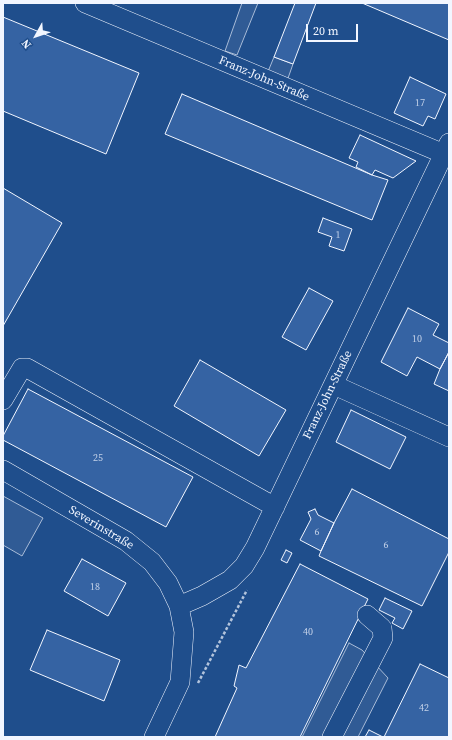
<!DOCTYPE html>
<meta charset="utf-8">
<style>
body{margin:0}
#map{position:relative;width:452px;height:740px;overflow:hidden;background:#1f4e8c;font-family:"Source Serif 4",serif}
canvas{display:block}
.frame{position:absolute;inset:0;border:4px solid #f2f6ff;pointer-events:none}
.north{position:absolute;left:16px;top:16px;width:40px;height:40px;-webkit-text-stroke:3px #1f4e8c;paint-order:stroke;rotate:230deg;font-size:11px;font-weight:700;line-height:16px;text-align:center;color:#f2f6ff}
.north::after{content:'';display:block;margin:auto;width:14px;height:18px;background:#f2f6ff;clip-path:polygon(50% 0,100% 100%,50% 72%,0 100%)}
.scale{position:absolute;left:306px;top:24px;width:52px;height:18px;box-sizing:border-box;border:2px solid #f2f6ff;border-top:0;padding-left:5px;font-size:12px;line-height:14px;white-space:nowrap;color:#f2f6ff;-webkit-text-stroke:3px #1f4e8c;paint-order:stroke}
</style>
<div id="map">
<canvas width="452" height="740"></canvas>
<div class="frame"></div>
<div class="north">N</div>
<div class="scale">20 m</div>
</div>
<script>
const c = document.querySelector('canvas').getContext('2d');
c.lineJoin = 'round';
function fillPath(path, color) {
  c.fillStyle = color;
  c.fill(path, 'evenodd');
}
function shape(rows) {
  const path = new Path2D();
  for (const r of rows) {
    path.moveTo(r[0], r[1]);
    for (let i = 2; i < r.length; i += 2) path.lineTo(r[i], r[i + 1]);
  }
  return path;
}
function stroke(path, color, width, dash) {
  c.strokeStyle = color;
  c.lineWidth = width;
  c.lineCap = dash ? 'butt' : 'round';
  c.setLineDash(dash || []);
  c.stroke(path);
}
function label(font, color, halo, rows, align = 'center') {
  c.font = font + ' "Source Serif 4",serif';
  c.lineWidth = 3;
  c.setLineDash([]);
  c.textBaseline = 'middle';
  c.strokeStyle = halo;
  c.fillStyle = color;
  for (const [text, x, y, turn = 0] of rows) {
    c.save();
    c.translate(x, y);
    c.rotate((+turn || 0) * Math.PI / 180);
    c.textAlign = isNaN(turn) ? turn : align;
    if (halo) c.strokeText(text, 0, 0);
    c.fillText(text, 0, 0);
    c.restore();
  }
}
const parking = shape([
 [242,3,258,3,237,55,225,51,242,3],
 [274,57,293,64,287,81,267,74,274,57],
 [3,496,43,518,22,556,3,545,3,496],
 [349,643,362,650,388,678,358,737,302,737,349,643]
]);
fillPath(parking, '#305b95');
stroke(parking, '#a8bbd7', 1);
const building = shape([
 [295,3,316,3,293,64,274,57,295,3],
 [362,3,449,3,449,40,362,3],
 [3,17,139,73,106,154,3,111,3,17],
 [410,77,446,94,435,119,428,116,423,126,394,113,410,77],
 [182,94,372,175,388,180,372,220,165,134,182,94],
 [360,135,416,161,393,178,375,170,372,175,356,167,358,162,349,158,360,135],
 [3,188,62,223,3,326,3,188],
 [323,218,352,229,344,251,329,246,332,237,318,232,323,218],
 [309,288,333,301,306,350,282,337,309,288],
 [408,308,439,324,433,335,449,343,449,352,440,369,417,357,407,376,381,362,408,308],
 [449,352,449,391,434,384,440,369,449,352],
 [200,360,286,410,259,456,174,406,200,360],
 [28,389,193,477,166,527,3,440,3,436,28,389],
 [351,410,406,437,390,469,336,442,351,410],
 [352,489,449,539,449,552,422,606,319,556,321,551,334,523,352,489],
 [315,509,318,515,334,523,321,551,300,540,311,519,308,512,315,509],
 [286,550,292,553,287,563,281,560,286,550],
 [82,559,126,583,108,616,64,591,82,559],
 [300,564,368,599,300,737,215,737,237,688,234,686,239,665,246,668,300,564],
 [385,598,412,611,403,629,392,623,395,618,379,610,385,598],
 [47,630,120,660,104,701,30,670,47,630],
 [420,664,449,678,449,737,384,737,420,664],
 [369,730,383,737,365,737,369,730]
]);
fillPath(building, '#3563a3');
stroke(building, '#f2f6ff', 1);
const minor = shape([
 [85,3,449,156],
 [334,385,449,437],
 [3,400,22,368,27,368,275,507],
 [3,470,126,541,152,562,168,583,179,606,184,632,180,682,154,737],
 [179,606,202,596,230,580,244,566,255,548,449,143],
 [332,737,383,638,382,628,367,615]
]);
stroke(minor, '#f2f6ff', 20);
stroke(shape([
 [198,683,247,590]
]), '#b3c4dc', 2.5, [3, 2]);
stroke(minor, '#1f4e8c', 19);
label('10px', '#c3d1e8', null, [
 ["17",420,103],
 ["1",338,235],
 ["10",417,339],
 ["25",98,458],
 ["6",317,532],
 ["6",386,545],
 ["18",95,587],
 ["40",308,632],
 ["42",424,708]
]);
label('12px', '#f2f6ff', '#1f4e8c', [
 ["Franz-John-Straße",264,79,23],
 ["Franz-John-Straße",328,395,-64],
 ["Severinstraße",101,528,31]
]);
</script>
